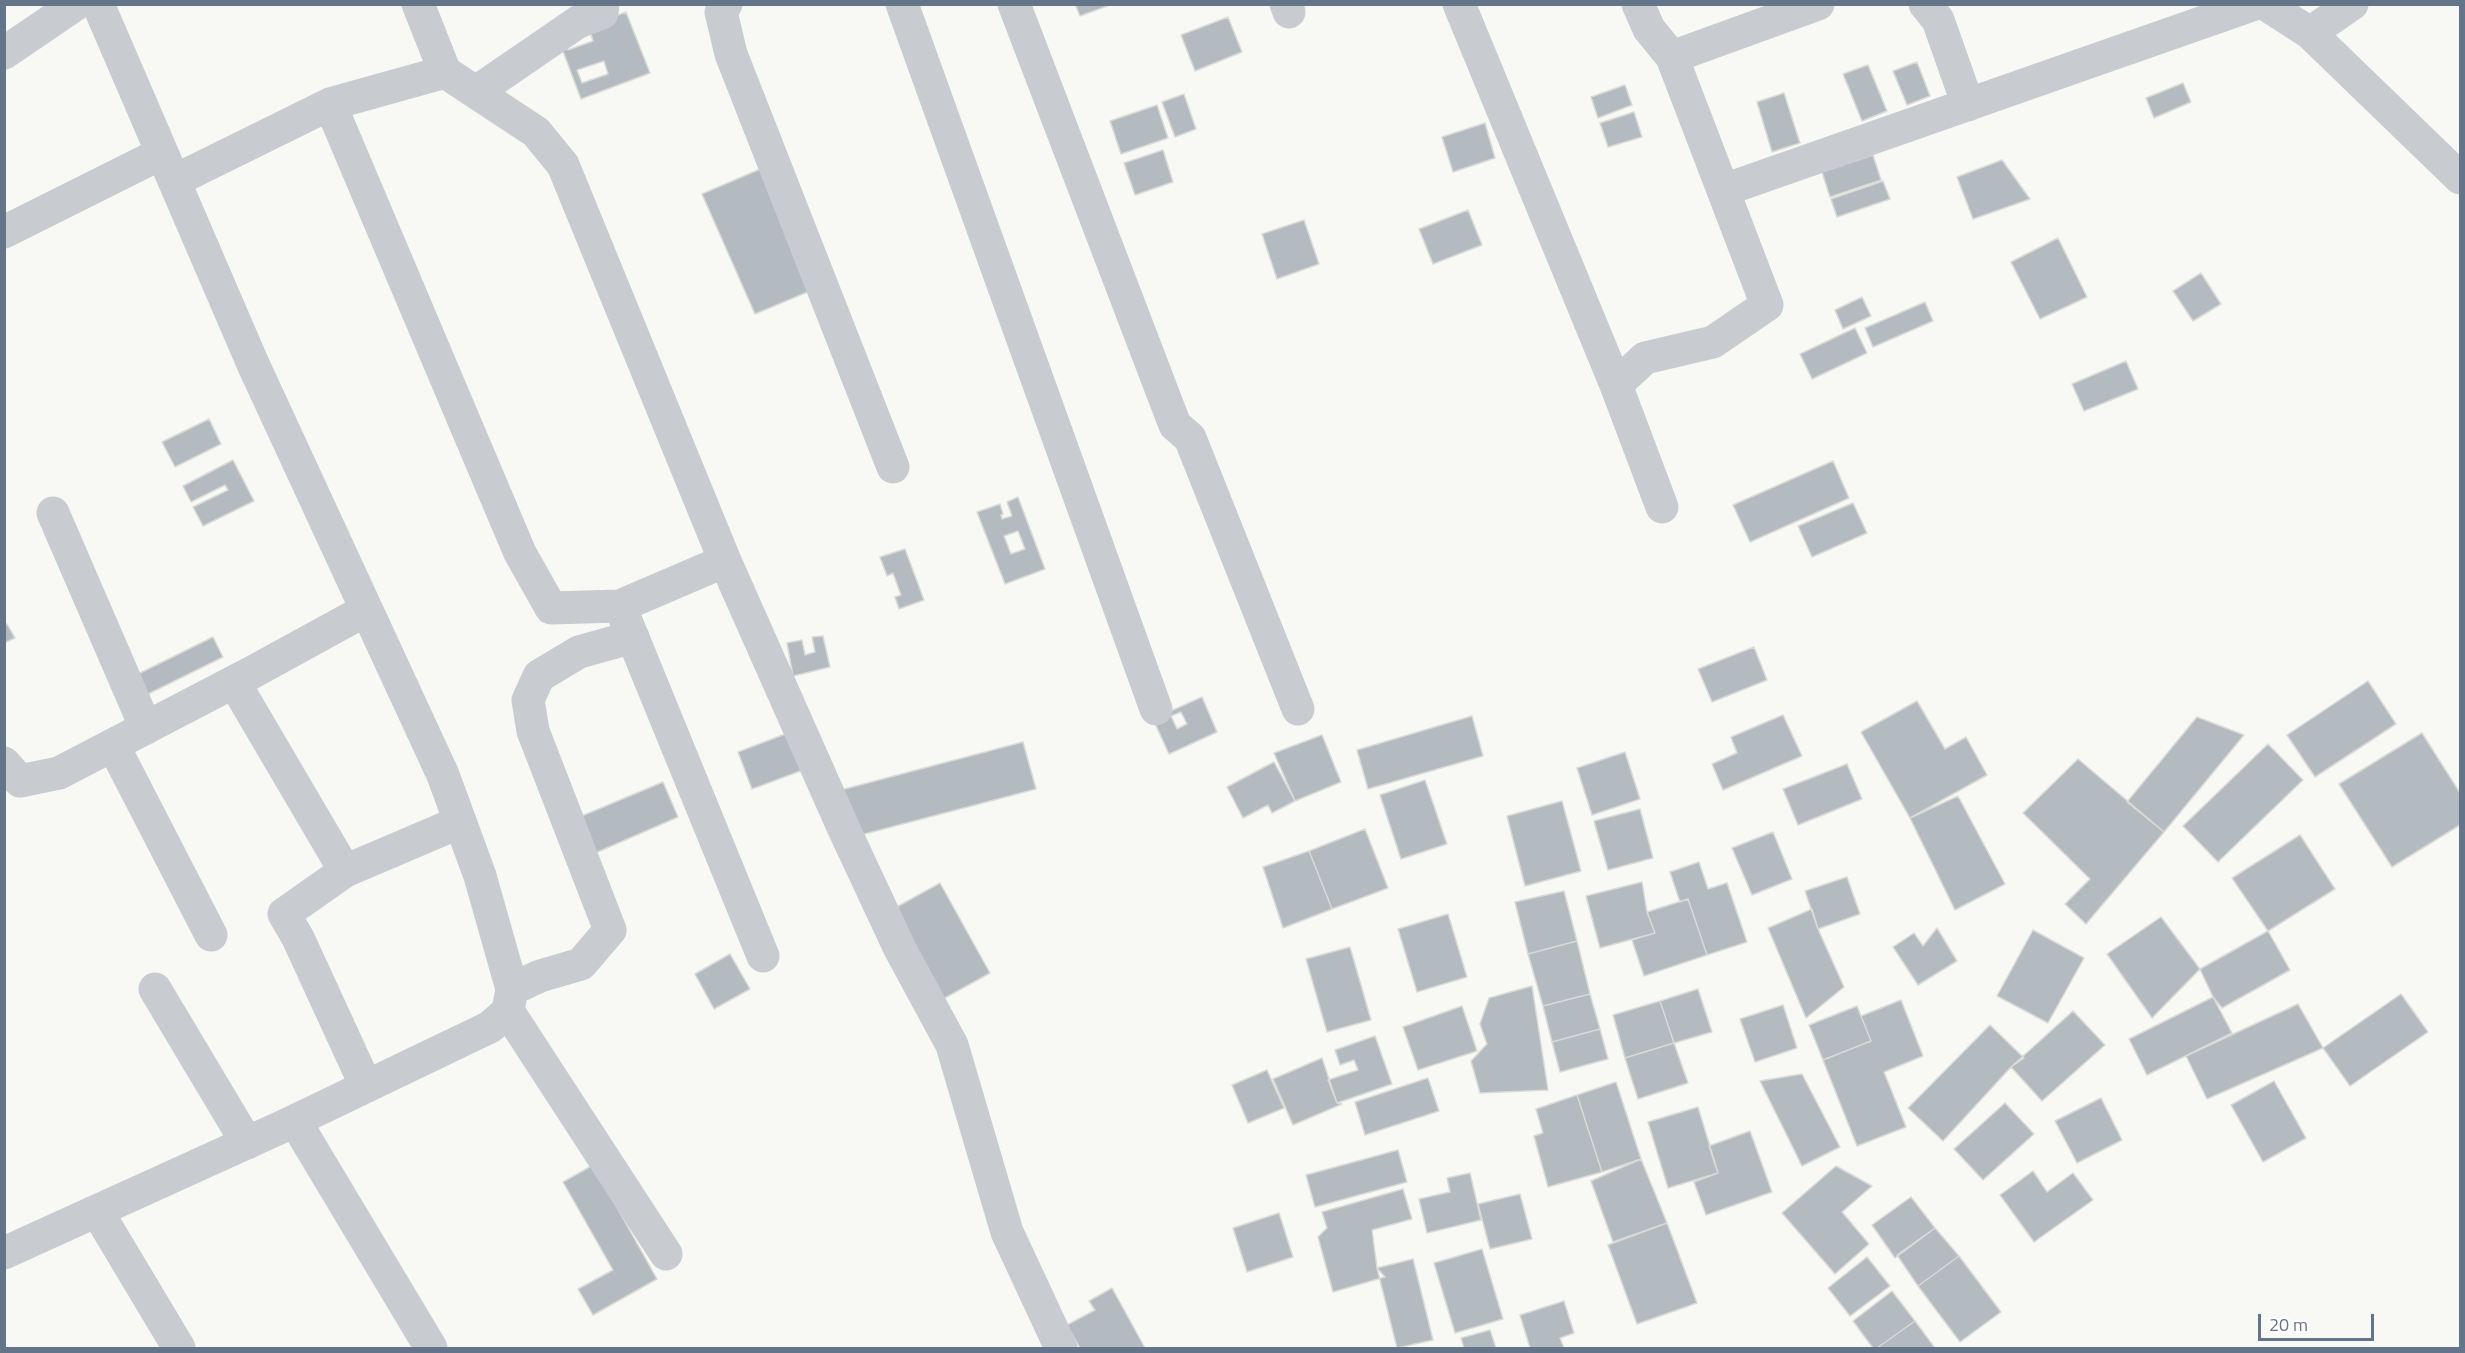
<!DOCTYPE html>
<style>
body{margin:0}
#map{position:relative;width:2465px;height:1353px;overflow:hidden;background:#f8f8f5;font-family:"Titillium Web",sans-serif}
canvas{display:block}
.frame{position:absolute;inset:0;border:6px solid #647589;pointer-events:none}
.scale{position:absolute;left:2258px;top:1314px;width:116px;height:27px;box-sizing:border-box;border:3px solid #647589;border-top:0;padding-left:8px;font-size:18px;line-height:21px;white-space:nowrap;color:#647589;-webkit-text-stroke:4px #fff;paint-order:stroke}
</style>
<div id="map">
<canvas width="2465" height="1353"></canvas>
<div class="frame"></div>
<div class="scale">20 m</div>
</div>
<script>
const c = document.querySelector('canvas').getContext('2d');
c.lineJoin = 'round';
function fillPath(path, color) {
  c.fillStyle = color;
  c.fill(path, 'evenodd');
}
function shape(rows) {
  const path = new Path2D();
  for (const r of rows) {
    path.moveTo(r[0], r[1]);
    for (let i = 2; i < r.length; i += 2) path.lineTo(r[i], r[i + 1]);
  }
  return path;
}
function stroke(path, color, width, dash) {
  c.strokeStyle = color;
  c.lineWidth = width;
  c.lineCap = dash ? 'butt' : 'round';
  c.setLineDash(dash || []);
  c.stroke(path);
}
const building = shape([
 [1075,4,1113,4,1080,16,1075,4],
 [626,12,650,73,581,99,558,38,626,12],
 [590,31,593,41,568,50,564,40,590,31],
 [604,61,608,74,582,83,577,70,604,61],
 [1228,17,1242,52,1195,71,1181,35,1228,17],
 [1917,62,1930,96,1907,105,1893,71,1917,62],
 [1868,65,1887,111,1862,121,1843,74,1868,65],
 [2183,83,2191,102,2154,118,2146,98,2183,83],
 [1625,85,1632,105,1598,118,1591,97,1625,85],
 [1784,93,1800,143,1772,152,1757,102,1784,93],
 [1184,94,1196,129,1175,137,1162,102,1184,94],
 [1157,105,1168,138,1121,154,1110,121,1157,105],
 [1634,112,1642,137,1608,147,1600,123,1634,112],
 [1485,123,1495,158,1453,172,1442,137,1485,123],
 [1163,150,1173,182,1135,195,1124,163,1163,150],
 [1873,155,1881,180,1830,197,1822,172,1873,155],
 [2002,160,2030,199,1973,219,1957,177,2002,160],
 [765,167,817,288,755,314,702,194,765,167],
 [1883,181,1890,199,1837,217,1831,199,1883,181],
 [1468,210,1482,245,1433,264,1419,229,1468,210],
 [1304,220,1319,264,1277,279,1262,234,1304,220],
 [2058,238,2087,297,2040,319,2011,262,2058,238],
 [2201,273,2221,304,2193,321,2173,291,2201,273],
 [1862,297,1871,316,1843,329,1835,310,1862,297],
 [1925,302,1933,321,1873,347,1865,328,1925,302],
 [1855,328,1867,353,1812,379,1800,354,1855,328],
 [2126,361,2138,389,2084,411,2072,384,2126,361],
 [209,419,221,444,175,467,162,442,209,419],
 [233,460,254,501,203,526,193,507,228,490,225,485,191,502,183,486,233,460],
 [1833,461,1849,498,1750,542,1733,505,1833,461],
 [1018,497,1045,569,1005,584,977,512,1000,504,1003,514,1001,515,1002,519,1012,516,1007,502,1018,497],
 [1018,531,1025,549,1011,554,1004,536,1018,531],
 [1853,503,1867,533,1812,557,1798,526,1853,503],
 [905,549,924,600,899,609,895,597,901,595,893,573,887,576,880,557,905,549],
 [7,624,15,638,4,643,4,625,7,624],
 [823,636,830,667,793,676,787,643,802,640,805,655,815,652,812,637,823,636],
 [213,637,223,657,138,699,128,679,213,637],
 [1754,647,1767,680,1712,702,1698,669,1754,647],
 [2368,681,2396,724,2315,777,2287,735,2368,681],
 [1202,697,1217,732,1169,754,1153,719,1202,697],
 [1181,712,1187,724,1177,729,1171,716,1181,712],
 [1917,701,1945,749,1966,737,1987,775,1910,818,1861,732,1917,701],
 [1783,715,1802,756,1723,790,1712,764,1737,753,1731,737,1783,715],
 [1472,716,1483,756,1368,789,1357,750,1472,716],
 [2197,717,2244,735,2164,832,2127,802,2197,717],
 [788,733,803,770,752,789,738,752,788,733],
 [2422,733,2460,793,2460,825,2392,867,2339,784,2422,733],
 [1322,735,1341,782,1295,801,1274,753,1322,735],
 [1023,742,1036,789,853,837,841,790,1023,742],
 [2268,744,2303,780,2218,862,2183,826,2268,744],
 [1625,752,1640,799,1592,815,1577,768,1625,752],
 [2078,759,2164,832,2086,924,2065,904,2090,879,2023,813,2078,759],
 [1274,762,1295,801,1272,813,1268,805,1243,818,1227,787,1274,762],
 [1847,764,1862,799,1798,825,1783,789,1847,764],
 [1425,780,1447,844,1401,859,1380,795,1425,780],
 [663,782,678,817,593,854,577,818,663,782],
 [1958,796,2005,884,1955,910,1910,818,1958,796],
 [1562,801,1581,871,1525,886,1507,816,1562,801],
 [1640,809,1653,858,1608,870,1594,821,1640,809],
 [1365,829,1388,888,1332,909,1309,851,1365,829],
 [1773,832,1792,879,1752,895,1732,848,1773,832],
 [2300,835,2335,889,2268,931,2232,878,2300,835],
 [1309,851,1332,909,1283,928,1263,867,1309,851],
 [1699,862,1708,889,1727,883,1747,942,1707,955,1688,899,1680,902,1670,872,1699,862],
 [1847,877,1860,914,1818,929,1805,891,1847,877],
 [1642,882,1647,912,1655,933,1600,948,1586,896,1642,882],
 [940,883,990,973,943,999,893,909,940,883],
 [1564,891,1577,941,1528,954,1515,902,1564,891],
 [1688,899,1707,955,1644,976,1632,940,1655,933,1647,912,1688,899],
 [1812,909,1818,929,1844,987,1806,1018,1768,928,1812,909],
 [1448,914,1467,977,1417,992,1398,929,1448,914],
 [2161,917,2200,969,2152,1018,2107,954,2161,917],
 [1937,928,1957,961,1918,985,1893,947,1914,933,1923,946,1937,928],
 [2033,930,2084,958,2048,1023,1997,996,2033,930],
 [2268,931,2290,970,2222,1008,2213,997,2200,969,2268,931],
 [1577,941,1590,994,1543,1006,1528,954,1577,941],
 [1350,947,1371,1020,1327,1032,1306,959,1350,947],
 [730,954,750,989,714,1009,695,974,730,954],
 [1532,986,1548,1090,1480,1093,1471,1061,1487,1044,1480,1024,1489,998,1532,986],
 [1698,989,1712,1032,1674,1043,1660,1001,1698,989],
 [1590,994,1600,1029,1552,1042,1543,1006,1590,994],
 [2401,994,2428,1032,2350,1086,2323,1048,2401,994],
 [2213,997,2232,1033,2147,1075,2129,1039,2213,997],
 [1901,1000,1923,1056,1884,1072,1906,1127,1857,1146,1823,1060,1871,1041,1861,1016,1901,1000],
 [1660,1001,1674,1043,1625,1058,1613,1015,1660,1001],
 [2298,1004,2323,1048,2207,1099,2186,1056,2298,1004],
 [1783,1005,1797,1048,1755,1062,1740,1019,1783,1005],
 [1462,1006,1477,1051,1418,1070,1403,1027,1462,1006],
 [1857,1006,1871,1041,1823,1060,1809,1025,1857,1006],
 [2073,1011,2105,1045,2042,1101,2011,1067,2073,1011],
 [1990,1025,2024,1058,2011,1067,1943,1141,1908,1108,1990,1025],
 [1600,1029,1608,1059,1560,1072,1552,1042,1600,1029],
 [1375,1036,1392,1084,1337,1103,1328,1080,1358,1070,1354,1060,1340,1065,1335,1050,1375,1036],
 [1674,1043,1688,1083,1638,1099,1625,1058,1674,1043],
 [1322,1058,1337,1103,1342,1104,1293,1125,1273,1079,1322,1058],
 [1267,1070,1284,1108,1248,1123,1232,1085,1267,1070],
 [1802,1074,1840,1147,1802,1166,1760,1081,1802,1074],
 [1428,1078,1439,1111,1365,1135,1355,1102,1428,1078],
 [2274,1081,2306,1138,2263,1162,2231,1105,2274,1081],
 [1616,1082,1641,1159,1602,1172,1577,1095,1616,1082],
 [1577,1095,1602,1172,1548,1187,1534,1136,1543,1133,1536,1109,1577,1095],
 [2101,1098,2122,1140,2077,1163,2055,1121,2101,1098],
 [2005,1103,2034,1134,1983,1180,1954,1149,2005,1103],
 [1698,1107,1718,1173,1668,1188,1648,1122,1698,1107],
 [1750,1131,1772,1192,1706,1215,1694,1182,1718,1173,1709,1146,1750,1131],
 [1398,1150,1407,1182,1315,1207,1306,1175,1398,1150],
 [1641,1159,1667,1223,1613,1242,1591,1181,1641,1159],
 [593,1165,657,1279,593,1315,578,1289,613,1270,563,1182,593,1165],
 [1836,1166,1872,1186,1842,1212,1869,1244,1835,1274,1782,1213,1836,1166],
 [2033,1171,2047,1192,2073,1173,2093,1200,2034,1242,2000,1195,2033,1171],
 [1470,1173,1481,1220,1427,1233,1419,1199,1450,1192,1447,1178,1470,1173],
 [1403,1189,1412,1219,1372,1230,1377,1268,1385,1277,1333,1292,1318,1237,1327,1228,1322,1212,1403,1189],
 [1520,1194,1532,1239,1490,1249,1478,1204,1520,1194],
 [1911,1197,1935,1228,1895,1258,1872,1225,1911,1197],
 [1279,1213,1293,1257,1247,1272,1233,1228,1279,1213],
 [1667,1223,1697,1303,1637,1324,1608,1245,1667,1223],
 [1935,1228,1959,1256,1918,1286,1897,1255,1935,1228],
 [1482,1249,1503,1319,1455,1333,1434,1263,1482,1249],
 [1959,1256,2001,1312,1960,1342,1918,1286,1959,1256],
 [1867,1257,1890,1286,1850,1316,1828,1288,1867,1257],
 [1413,1259,1433,1340,1397,1348,1377,1268,1413,1259],
 [1112,1288,1145,1348,1080,1348,1067,1325,1095,1310,1089,1301,1112,1288],
 [1892,1291,1915,1321,1877,1348,1873,1348,1853,1321,1892,1291],
 [1564,1301,1574,1333,1560,1338,1564,1348,1530,1348,1520,1315,1564,1301],
 [1915,1321,1935,1348,1877,1348,1915,1321],
 [1490,1330,1496,1348,1464,1348,1461,1338,1490,1330]
]);
fillPath(building, '#b3bac0');
stroke(building, '#dadad7', 1.5);
stroke(shape([
 [418,4,445,72],
 [726,4,721,12,731,54,893,467],
 [902,4,1156,709],
 [1014,4,1175,425,1190,438,1298,709],
 [1286,4,1289,12],
 [1459,4,1616,385],
 [1638,4,1649,29,1672,57,1767,305,1713,342,1645,358,1616,385,1662,507],
 [1925,4,1938,20,1968,105],
 [2265,4,2310,33,2460,178],
 [2310,33,2352,4],
 [4,53,76,4],
 [1672,57,1818,4],
 [476,92,578,22,602,13,603,4],
 [330,104,520,553,551,608,620,606,725,561],
 [174,181,330,104,445,72,536,132,563,165,725,561,843,827,900,949,952,1045,1007,1232,1061,1348],
 [1724,190,2255,4],
 [4,232,162,153],
 [53,513,146,728],
 [624,616,763,956],
 [234,682,345,871,460,822],
 [113,745,211,935],
 [4,763,20,781,59,773,251,673,366,610],
 [345,871,284,914,298,938,366,1086],
 [155,989,247,1143],
 [512,989,540,976,581,964,610,930,533,731,528,700,539,676,579,652,633,637],
 [508,1011,666,1254],
 [295,1121,431,1348],
 [97,1211,179,1348],
 [4,1253,286,1125,490,1027,508,1011,512,989,480,876,443,775,253,364,98,4]
]), '#c8cbcf', 33);
</script>
